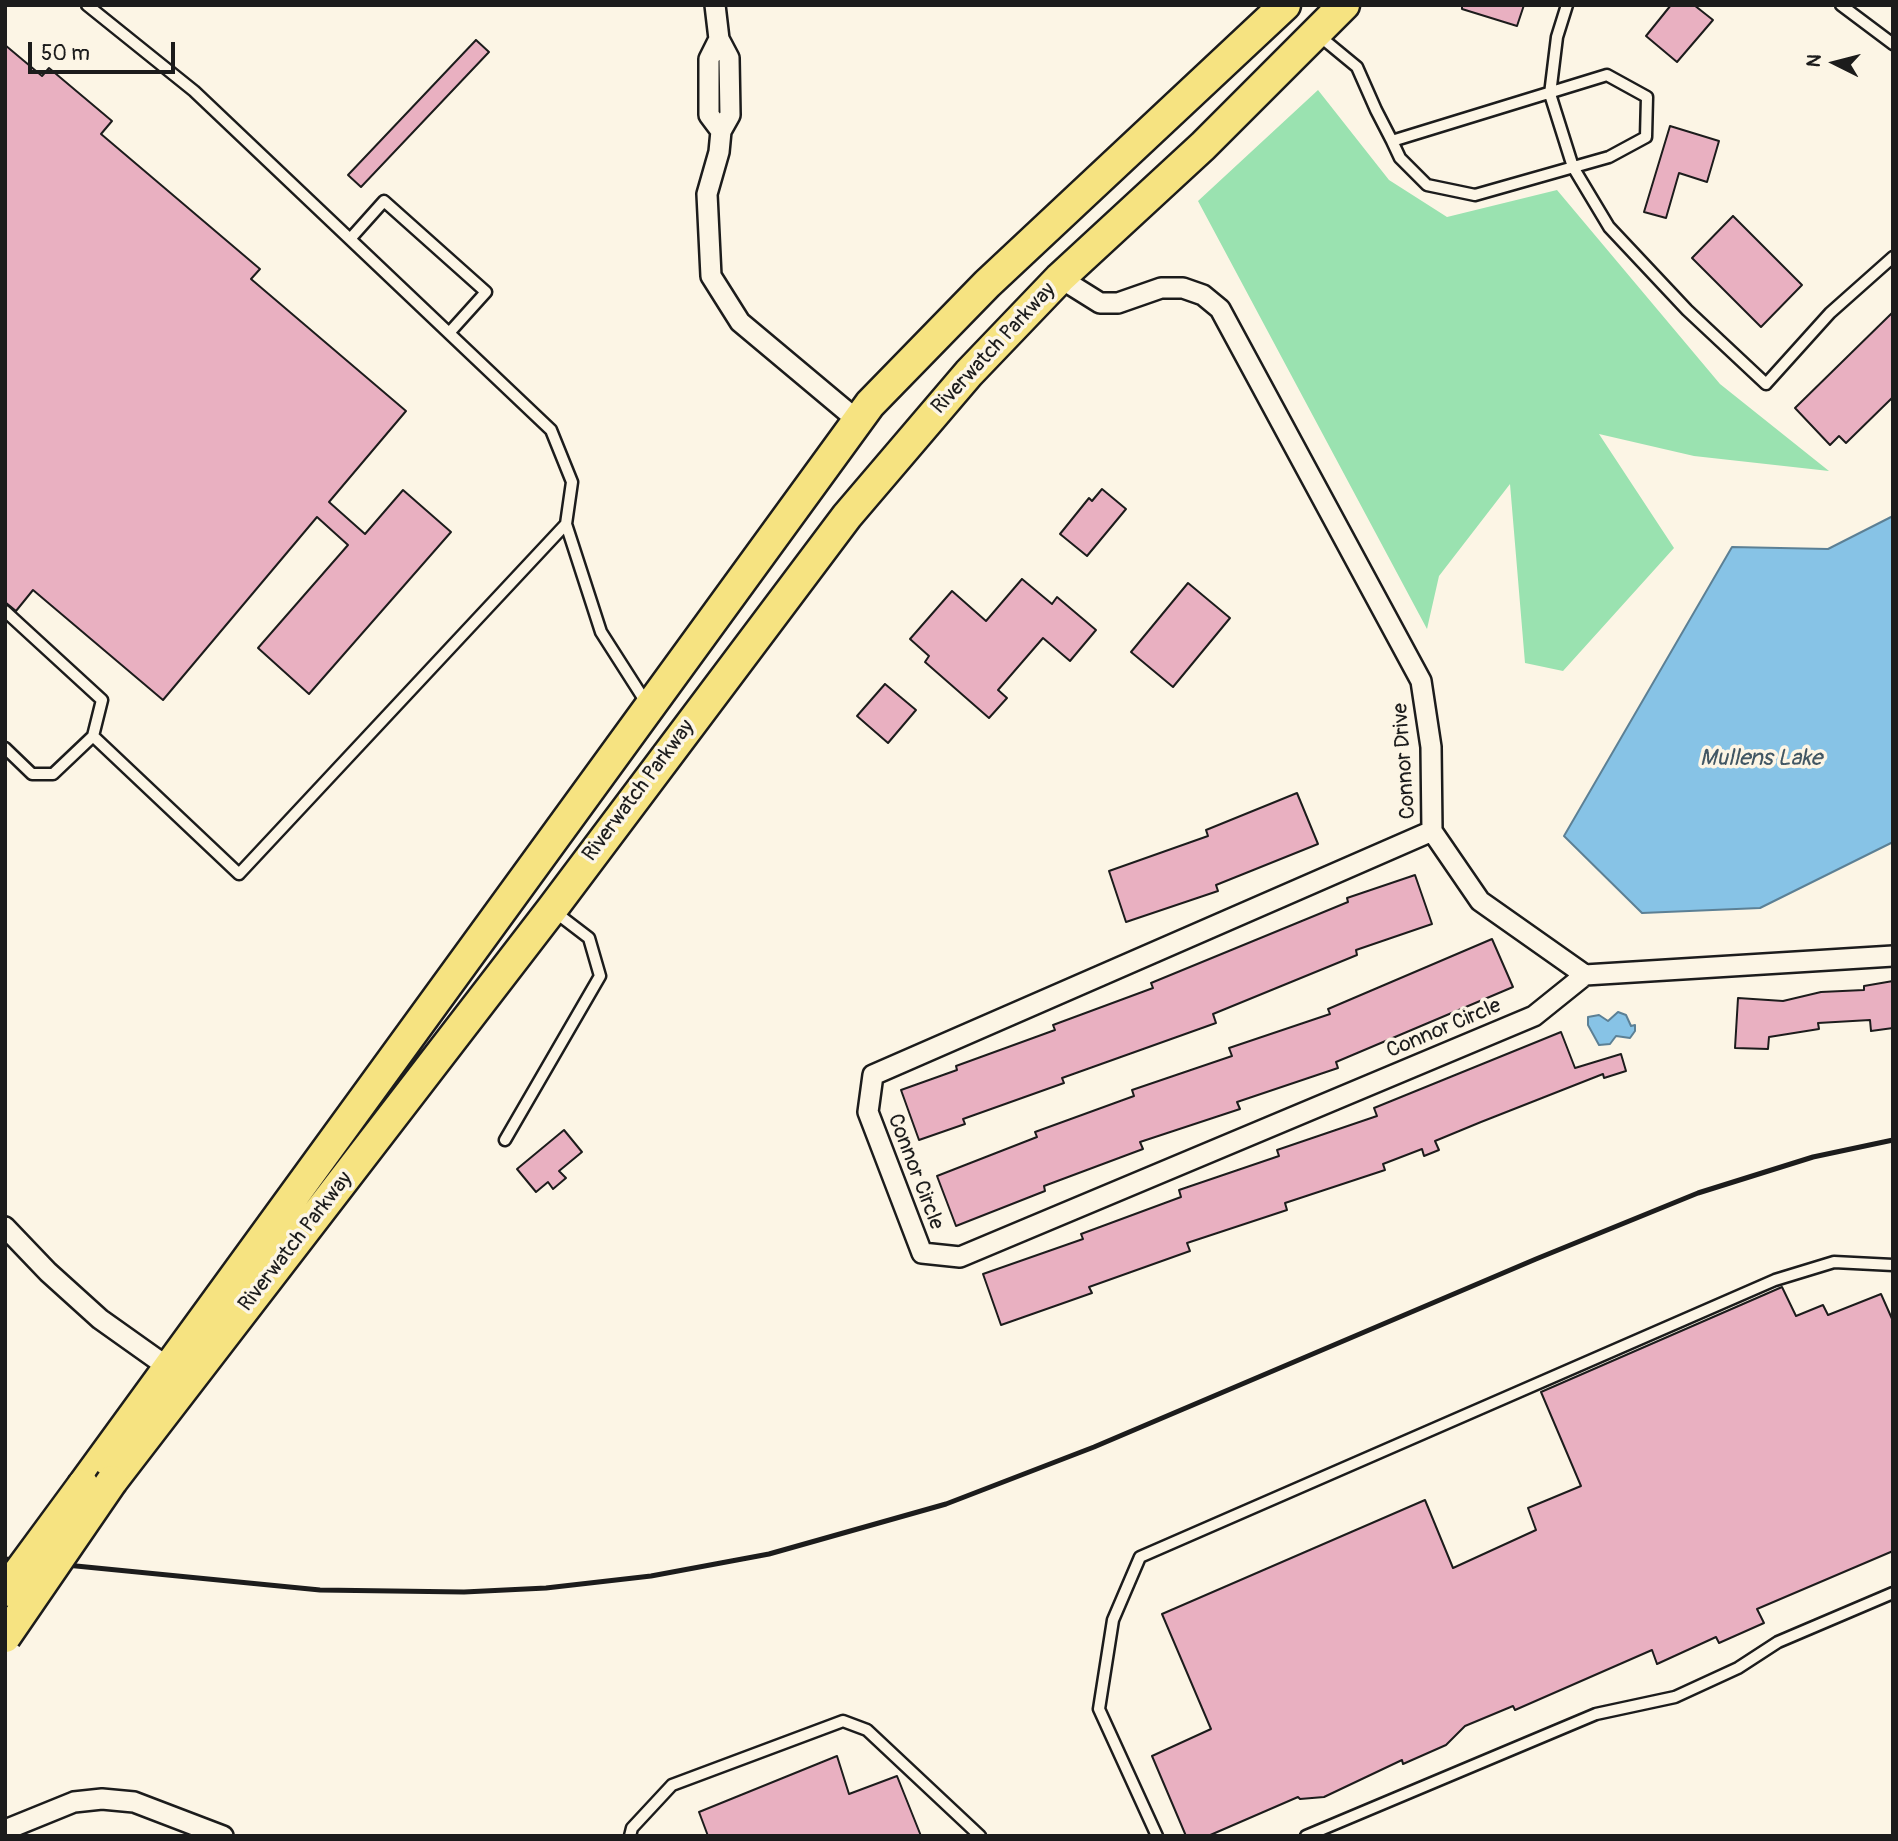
<!DOCTYPE html>
<style>
body{margin:0}
#map{position:relative;width:1898px;height:1841px;overflow:hidden;background:#fcf5e5;font-family:Pangolin,sans-serif}
canvas{display:block}
.frame{position:absolute;inset:0;border:7px solid #1c1c1c;pointer-events:none}
.north{position:absolute;left:1800px;top:28px;width:70px;height:70px;-webkit-text-stroke:5px #fcf5e5;paint-order:stroke;rotate:276deg;font-size:19px;font-weight:700;line-height:28px;text-align:center;color:#1c1c1c}
.north::after{content:'';display:block;margin:auto;width:24px;height:32px;background:#1c1c1c;clip-path:polygon(50% 0,100% 100%,50% 72%,0 100%)}
.scale{position:absolute;left:28px;top:42px;width:147px;height:32px;box-sizing:border-box;border:4px solid #1c1c1c;border-top:0;padding-left:9px;font-size:21px;line-height:24px;white-space:nowrap;color:#1c1c1c;-webkit-text-stroke:5px #fcf5e5;paint-order:stroke}
</style>
<div id="map">
<canvas width="1898" height="1841"></canvas>
<div class="frame"></div>
<div class="north">N</div>
<div class="scale">50 m</div>
</div>
<script>
const c = document.querySelector('canvas').getContext('2d');
c.lineJoin = 'round';
function fillPath(path, color) {
  c.fillStyle = color;
  c.fill(path, 'evenodd');
}
function shape(rows) {
  const path = new Path2D();
  for (const r of rows) {
    path.moveTo(r[0], r[1]);
    for (let i = 2; i < r.length; i += 2) path.lineTo(r[i], r[i + 1]);
  }
  return path;
}
function stroke(path, color, width, dash) {
  c.strokeStyle = color;
  c.lineWidth = width;
  c.lineCap = dash ? 'butt' : 'round';
  c.setLineDash(dash || []);
  c.stroke(path);
}
function label(font, color, halo, rows, align = 'center') {
  c.font = font + ' Pangolin,sans-serif';
  c.lineWidth = 7;
  c.setLineDash([]);
  c.textBaseline = 'middle';
  c.strokeStyle = halo;
  c.fillStyle = color;
  for (const [text, x, y, turn = 0] of rows) {
    c.save();
    c.translate(x, y);
    c.rotate((+turn || 0) * Math.PI / 180);
    c.textAlign = isNaN(turn) ? turn : align;
    if (halo) c.strokeText(text, 0, 0);
    c.fillText(text, 0, 0);
    c.restore();
  }
}
fillPath(shape([
 [1318,90,1389,180,1447,217,1557,190,1720,384,1829,471,1694,456,1599,434,1674,548,1563,671,1525,663,1510,484,1439,576,1427,629,1198,201]
]), '#9ae2b0');
const water = shape([
 [1893,516,1893,842,1760,908,1642,913,1564,836,1732,547,1828,549,1893,516],
 [1618,1012,1626,1015,1631,1026,1635,1025,1635,1031,1630,1038,1616,1036,1610,1044,1599,1045,1588,1025,1588,1017,1599,1015,1608,1021,1618,1012]
]);
fillPath(water, '#87c3e6');
stroke(water, '#5c8095', 2);
const building = shape([
 [1462,5,1524,5,1517,26,1462,9,1462,5],
 [1671,5,1694,5,1713,20,1677,62,1646,36,1671,5],
 [476,40,489,52,361,187,348,175,476,40],
 [5,45,42,76,49,68,112,121,101,134,260,269,251,279,406,411,329,502,365,534,403,490,451,532,309,694,258,648,348,545,317,517,163,700,33,590,16,611,5,602,5,45],
 [1670,126,1719,141,1707,182,1679,173,1666,218,1644,212,1670,126],
 [1733,216,1802,285,1761,327,1692,258,1733,216],
 [1893,312,1893,397,1846,443,1839,436,1830,445,1795,408,1893,312],
 [1102,489,1126,509,1087,556,1060,534,1089,498,1092,501,1102,489],
 [1022,579,1052,604,1057,597,1096,630,1070,661,1043,638,998,690,1007,698,989,718,925,662,929,656,910,639,952,591,986,621,1022,579],
 [1188,583,1230,618,1173,687,1131,652,1188,583],
 [885,684,916,710,888,743,857,716,885,684],
 [1297,793,1318,844,1216,885,1218,891,1126,922,1109,871,1208,836,1206,830,1297,793],
 [1415,875,1432,924,1356,950,1357,955,1213,1014,1216,1023,1062,1078,1064,1083,963,1119,965,1124,919,1140,901,1090,957,1070,956,1066,1055,1030,1053,1025,1153,988,1151,983,1348,902,1347,898,1415,875],
 [1492,939,1513,987,1336,1062,1338,1068,1237,1102,1240,1109,1140,1142,1143,1149,1044,1186,1045,1191,956,1226,937,1176,1037,1137,1035,1132,1134,1096,1132,1090,1232,1056,1229,1048,1330,1014,1328,1009,1492,939],
 [1893,981,1893,1028,1871,1031,1870,1020,1818,1023,1819,1029,1769,1037,1768,1049,1735,1048,1738,998,1783,1001,1821,992,1864,990,1864,986,1893,981],
 [1561,1032,1575,1068,1621,1054,1626,1071,1604,1078,1603,1074,1481,1122,1435,1141,1439,1150,1424,1156,1422,1149,1383,1164,1385,1170,1285,1203,1287,1210,1187,1243,1190,1251,1089,1287,1092,1293,1001,1325,983,1274,1083,1239,1081,1234,1181,1197,1179,1190,1279,1156,1277,1150,1377,1116,1374,1108,1561,1032],
 [564,1130,582,1152,559,1171,566,1178,553,1189,548,1182,536,1192,517,1169,564,1130],
 [1782,1287,1796,1316,1823,1305,1828,1315,1881,1294,1893,1321,1893,1551,1757,1609,1764,1623,1719,1643,1716,1637,1657,1664,1652,1650,1515,1710,1513,1706,1465,1726,1446,1745,1403,1764,1402,1760,1324,1797,1300,1799,1298,1797,1208,1836,1186,1836,1152,1756,1211,1729,1162,1614,1425,1500,1453,1568,1536,1530,1528,1508,1581,1486,1541,1392,1782,1287],
 [837,1756,849,1794,897,1776,921,1836,708,1836,699,1812,837,1756]
]);
fillPath(building, '#e9b0c1');
stroke(building, '#1c1c1c', 2);
const service = shape([
 [87,5,194,91,551,430,572,482,566,524,601,632,647,704],
 [1567,5,1557,37,1550,94,1573,167,1609,227,1687,310,1766,384,1830,313,1893,257],
 [1841,5,1893,44],
 [1317,34,1357,67,1376,110,1392,141,1400,158,1427,185,1475,195,1609,157,1646,137,1647,97,1607,75,1392,141],
 [350,239,384,201,486,292,449,333],
 [5,611,102,700,93,736,53,774,32,774,5,748],
 [93,736,239,874,566,524],
 [505,1140,600,976,589,938,555,912],
 [630,1836,632,1828,672,1785,843,1721,867,1730,980,1836],
 [1157,1836,1099,1709,1113,1620,1140,1557,1775,1280,1834,1262,1893,1265],
 [1306,1836,1596,1714,1675,1697,1738,1668,1778,1642,1893,1593]
]);
const minor = shape([
 [715,5,719,39,729,58,730,115,721,131,719,152,707,194,711,276,740,322,857,420],
 [719,39,709,59,709,115,721,131],
 [1060,278,1100,303,1118,303,1161,288,1183,288,1203,295,1220,309,1421,681,1431,747,1432,831,1480,901,1585,975,1893,956],
 [1432,831,873,1075,868,1112,922,1253,960,1257,1534,1016,1585,975],
 [5,1227,48,1272,100,1319,176,1373],
 [5,1830,74,1802,102,1799,134,1802,223,1836]
]);
const primary = shape([
 [112,1481,552,909,847,516,969,373,1060,278,1203,146,1344,5],
 [83,1485,870,404,987,284,1285,5]
]);
stroke(service, '#1c1c1c', 15);
stroke(minor, '#1c1c1c', 24);
stroke(primary, '#1c1c1c', 35);
stroke(service, '#fcf5e5', 10);
stroke(minor, '#fcf5e5', 19);
stroke(primary, '#f6e381', 30);
stroke(shape([
 [5,1559,320,1590,464,1592,546,1588,651,1576,769,1554,946,1504,1094,1447,1536,1259,1698,1193,1813,1157,1893,1140]
]), '#1c1c1c', 5);
const primaryBridge = shape([
 [5,1591,83,1485],
 [5,1637,112,1481]
]);
stroke(primaryBridge, '#1c1c1c', 35, []);
stroke(primaryBridge, '#f6e381', 30);
label('21px', '#1c1c1c', '#fcf5e5', [
 ["Riverwatch Parkway",994,349,-47],
 ["Connor Drive",1405,761,-94],
 ["Riverwatch Parkway",639,791,-53],
 ["Connor Circle",1444,1029,-23],
 ["Connor Circle",915,1172,69],
 ["Riverwatch Parkway",296,1242,-52]
]);
label('italic 23px', '#415663', '#fcf5e5', [
 ["Mullens Lake",1761,759]
]);
</script>
